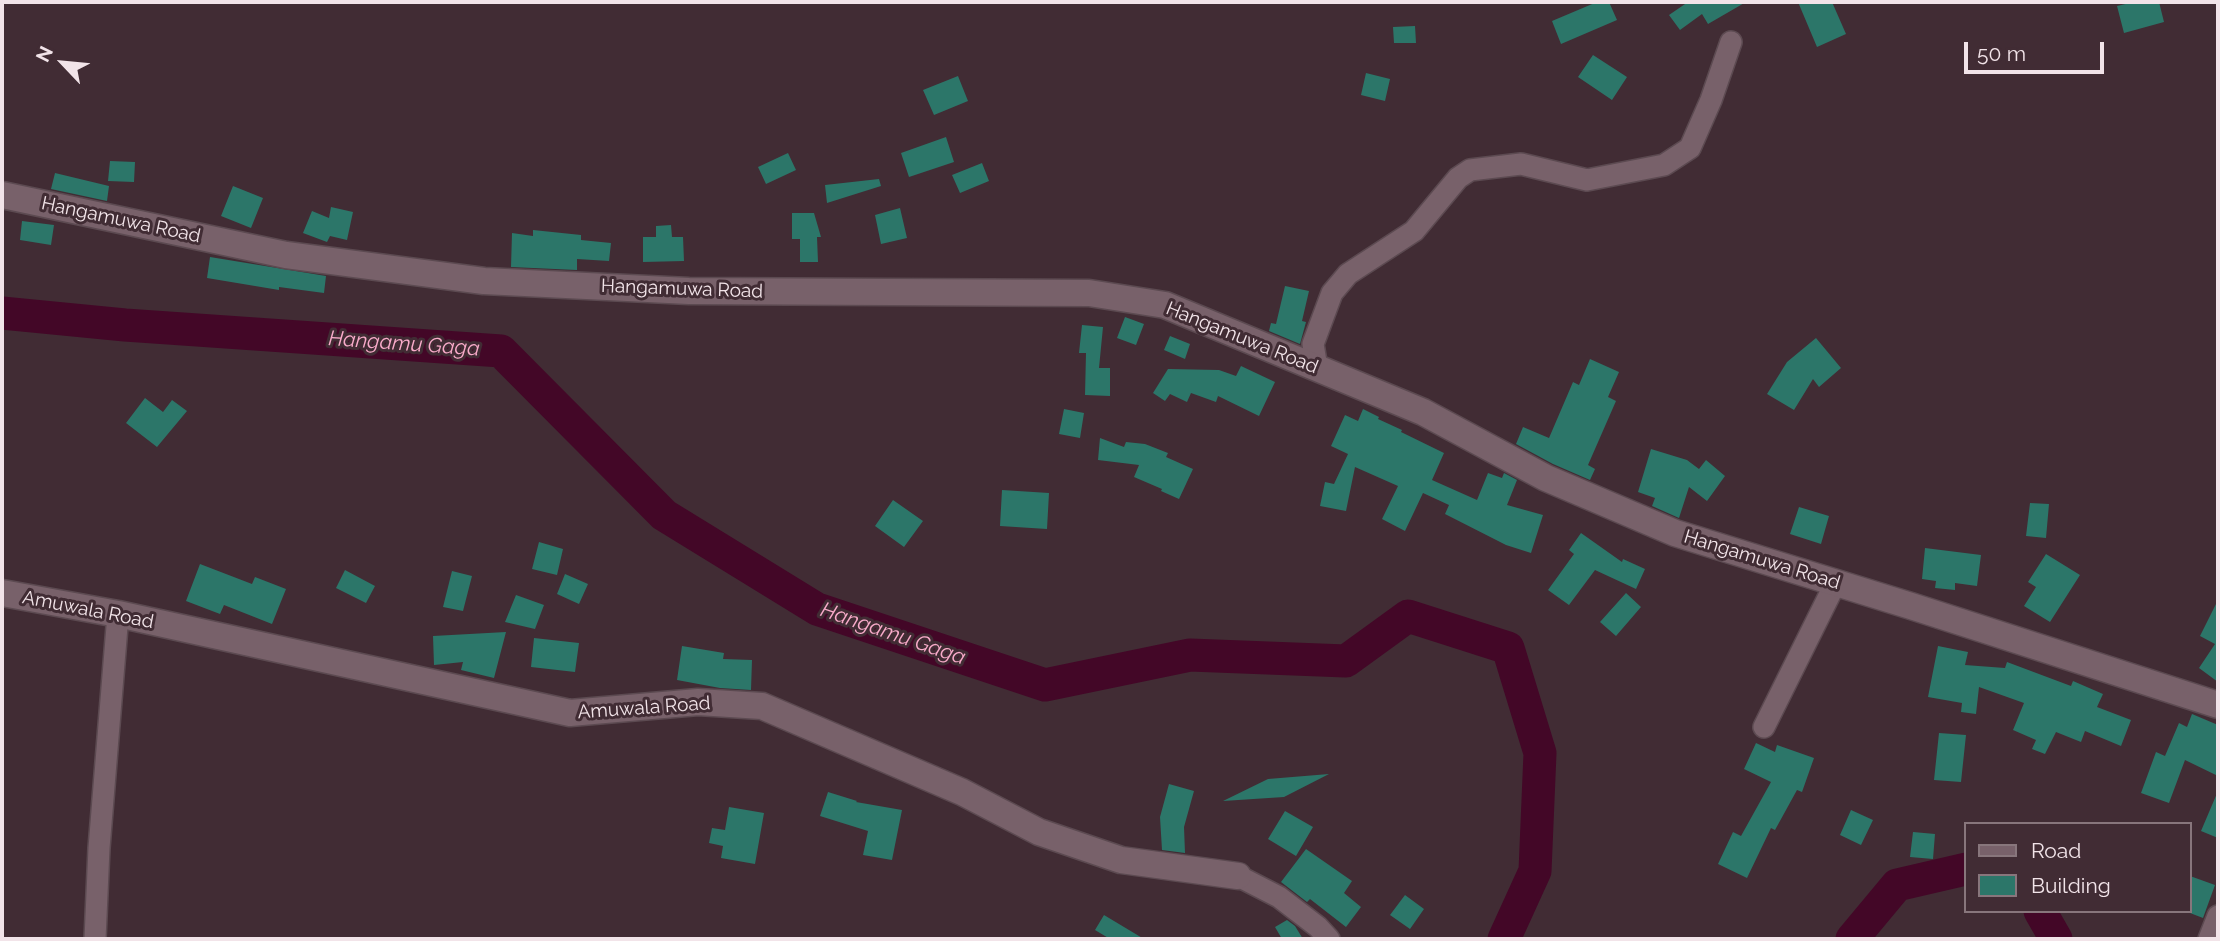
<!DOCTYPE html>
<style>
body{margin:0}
#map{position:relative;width:2220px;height:941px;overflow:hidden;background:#412c34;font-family:Raleway,sans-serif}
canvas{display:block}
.frame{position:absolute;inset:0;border:4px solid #f2e4e9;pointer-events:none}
.legend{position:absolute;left:1964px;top:822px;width:228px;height:91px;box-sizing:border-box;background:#412c34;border:2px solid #88767c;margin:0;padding:9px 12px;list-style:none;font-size:21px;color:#f2e4e9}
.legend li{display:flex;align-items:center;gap:14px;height:35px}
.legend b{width:35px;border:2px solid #88767c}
.north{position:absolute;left:28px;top:28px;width:70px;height:70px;-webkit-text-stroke:5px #412c34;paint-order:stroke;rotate:296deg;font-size:19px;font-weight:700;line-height:28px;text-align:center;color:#f2e4e9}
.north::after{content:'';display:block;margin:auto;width:24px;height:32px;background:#f2e4e9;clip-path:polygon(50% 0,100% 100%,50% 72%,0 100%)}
.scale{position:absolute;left:1964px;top:42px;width:140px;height:32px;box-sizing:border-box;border:4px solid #f2e4e9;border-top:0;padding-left:9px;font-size:21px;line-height:24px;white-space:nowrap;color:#f2e4e9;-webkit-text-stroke:5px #412c34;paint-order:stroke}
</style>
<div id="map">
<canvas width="2220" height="941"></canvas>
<div class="frame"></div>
<ul class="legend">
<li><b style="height:9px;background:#78616a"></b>Road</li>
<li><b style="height:19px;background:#2c7669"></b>Building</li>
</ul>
<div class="north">N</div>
<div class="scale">50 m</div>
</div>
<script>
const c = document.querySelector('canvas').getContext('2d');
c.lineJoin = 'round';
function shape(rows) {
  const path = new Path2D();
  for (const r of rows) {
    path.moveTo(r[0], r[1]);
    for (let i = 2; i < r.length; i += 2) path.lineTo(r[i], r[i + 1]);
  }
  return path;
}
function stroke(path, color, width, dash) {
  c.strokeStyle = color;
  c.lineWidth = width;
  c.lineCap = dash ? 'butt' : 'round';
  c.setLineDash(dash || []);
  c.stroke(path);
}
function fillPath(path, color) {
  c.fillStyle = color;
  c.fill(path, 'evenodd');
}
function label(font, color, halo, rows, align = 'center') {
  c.font = font + ' Raleway,sans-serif';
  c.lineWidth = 6;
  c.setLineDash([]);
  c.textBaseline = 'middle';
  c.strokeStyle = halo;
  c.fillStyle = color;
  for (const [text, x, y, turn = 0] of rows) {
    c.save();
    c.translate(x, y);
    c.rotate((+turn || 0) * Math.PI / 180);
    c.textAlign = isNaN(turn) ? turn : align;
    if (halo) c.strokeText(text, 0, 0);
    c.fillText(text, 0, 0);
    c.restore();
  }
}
stroke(shape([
 [2,313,125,325,501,351,664,515,817,609,1045,685,1190,655,1346,661,1408,616,1508,648,1540,753,1535,871,1504,939],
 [2040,911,2056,939],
 [1852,939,1897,885,1966,869]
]), '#430727', 33);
fillPath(shape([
 [1597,2,1609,2,1617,20,1561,44,1552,21],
 [1688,2,1746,2,1708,24,1702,14,1680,30,1669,15],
 [1798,2,1832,2,1846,34,1817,47],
 [2134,2,2159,2,2164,22,2124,33,2117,6],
 [1415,26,1416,43,1394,43,1393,27],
 [1593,55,1627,77,1612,100,1578,77],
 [1366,73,1390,79,1385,101,1361,95],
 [958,76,968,101,934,115,923,90],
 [946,137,954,162,909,177,901,153],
 [788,153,796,170,766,184,758,167],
 [110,161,135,162,134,182,108,181],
 [982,163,989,181,960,193,952,175],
 [55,173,109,186,107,201,51,189],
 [879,179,881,186,827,203,825,185],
 [233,186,263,198,251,228,221,216],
 [331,207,353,212,347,240,330,236,327,242,303,233,312,211,329,218],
 [900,208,907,238,881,244,875,215],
 [792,213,814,213,821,237,817,237,818,262,800,262,800,239,792,239],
 [22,221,54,225,51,245,20,240],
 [671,225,672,237,683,237,684,261,643,262,643,237,656,237,656,226],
 [533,230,581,235,581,240,611,243,609,261,577,259,577,270,511,267,512,233,533,236],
 [210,257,326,276,324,293,279,287,279,290,207,278],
 [1285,286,1309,291,1302,321,1306,322,1300,344,1269,331,1271,323,1276,324],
 [1125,317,1144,324,1136,345,1117,338],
 [1082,325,1103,327,1099,368,1110,368,1110,396,1085,395,1086,353,1079,353],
 [1170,336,1190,344,1185,359,1164,350],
 [1816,338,1841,368,1819,387,1813,379,1794,410,1767,394,1787,362],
 [1590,359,1619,372,1608,397,1616,401,1588,465,1595,469,1590,480,1553,464,1516,444,1523,427,1549,438,1573,382,1579,385],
 [1241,366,1275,382,1259,416,1218,396,1216,402,1191,393,1187,402,1170,394,1165,401,1153,393,1168,369,1219,370,1236,376],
 [145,398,163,412,172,400,187,411,157,447,126,423],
 [1064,409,1084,413,1080,438,1059,434],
 [1363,409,1379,417,1378,419,1402,430,1401,432,1444,453,1432,480,1477,500,1488,473,1502,478,1504,473,1517,480,1507,505,1543,515,1531,553,1506,545,1445,514,1449,505,1423,493,1405,531,1382,519,1398,486,1355,467,1346,511,1320,506,1325,482,1334,484,1348,454,1331,446,1345,415,1358,421],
 [1100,438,1124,447,1126,442,1145,444,1168,453,1166,457,1193,469,1179,499,1161,491,1162,489,1134,477,1139,465,1098,460],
 [1651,449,1687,460,1699,469,1706,460,1725,476,1707,501,1689,487,1679,518,1652,506,1655,498,1638,492],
 [1002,490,1049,493,1047,529,1000,526],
 [893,500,923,521,904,547,875,526],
 [2030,503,2049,504,2046,538,2026,536],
 [1799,507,1829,516,1821,544,1790,534],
 [1581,533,1622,562,1623,559,1645,569,1636,589,1595,570,1569,605,1548,590,1574,554,1569,550],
 [539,542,563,549,557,575,532,569],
 [1925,548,1981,555,1977,586,1955,583,1955,590,1935,588,1936,581,1922,579],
 [2046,554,2080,575,2050,622,2024,606,2036,587,2028,582],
 [200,564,252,584,255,577,286,589,272,624,224,605,220,614,186,601],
 [345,570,375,586,366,603,336,588],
 [452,571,472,576,463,611,443,607],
 [565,574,588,584,579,604,557,594],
 [1626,593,1641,607,1616,636,1600,622],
 [516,595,544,605,535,629,505,622],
 [2218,600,2218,682,2199,668,2215,644,2200,636],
 [506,632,494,678,461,670,463,662,434,665,433,636],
 [534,638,579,643,575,672,531,667],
 [682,646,724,653,723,659,752,660,751,690,720,688,677,680],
 [1938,646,1968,652,1965,665,2005,668,2007,662,2071,686,2073,681,2103,694,2097,707,2131,720,2121,746,2085,731,2081,742,2056,732,2045,754,2032,749,2036,740,2013,730,2024,703,1979,687,1976,714,1961,712,1962,703,1928,697],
 [2192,714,2218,725,2218,776,2185,760,2169,803,2141,793,2156,752,2165,756,2179,723,2187,727],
 [1939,733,1966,735,1961,782,1934,780],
 [1756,743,1775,752,1777,745,1814,758,1802,792,1797,790,1775,830,1771,828,1747,878,1718,864,1733,832,1741,836,1771,782,1744,769],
 [1329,774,1284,797,1223,801,1268,779],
 [1169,784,1194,791,1184,827,1185,853,1162,850,1160,817],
 [2218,791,2218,838,2201,831],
 [828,792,857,801,856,802,902,810,892,860,863,855,868,831,820,816],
 [729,807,764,813,755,864,721,858,723,846,709,843,712,828,725,830],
 [1851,810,1873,820,1861,845,1840,835],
 [1285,811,1313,827,1296,856,1268,839],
 [1913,832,1935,834,1933,859,1910,857],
 [1306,849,1352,881,1344,893,1361,907,1346,927,1310,899,1307,902,1281,882],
 [2190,876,2215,885,2203,918,2190,913],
 [1405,895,1424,909,1410,929,1390,915],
 [1104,915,1144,939,1110,939,1095,930],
 [1287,920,1295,926,1303,939,1282,939,1275,927]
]), '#2c7669');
const minor = shape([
 [1317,368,1313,344,1332,293,1348,274,1414,231,1458,178,1470,170,1521,164,1587,180,1664,165,1690,148,1711,100,1731,42],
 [1764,727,1836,582],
 [1238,876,1279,897,1318,927,1329,939],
 [95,939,99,848,118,614],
 [2209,939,2218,916]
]);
const tertiary = shape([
 [2,195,286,255,484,281,689,291,1089,293,1165,305,1423,412,1546,478,1675,533,1911,606,2218,705],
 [2,593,118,614,570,713,698,702,762,706,962,792,1039,832,1121,860,1238,876]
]);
stroke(minor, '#5c4a51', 24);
stroke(tertiary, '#5c4a51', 29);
stroke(minor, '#78616a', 21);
stroke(tertiary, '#78616a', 26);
label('19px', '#f2e4e9', '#412c34', [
 ["Hangamuwa Road",121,220,12],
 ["Hangamuwa Road",682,289,2],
 ["Hangamuwa Road",1242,338,22],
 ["Hangamuwa Road",1762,560,17],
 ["Amuwala Road",88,610,11],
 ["Amuwala Road",644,708,-4]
]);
label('italic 21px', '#f9abca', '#412c34', [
 ["Hangamu Gaga",404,344,4],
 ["Hangamu Gaga",893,634,19]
]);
</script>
